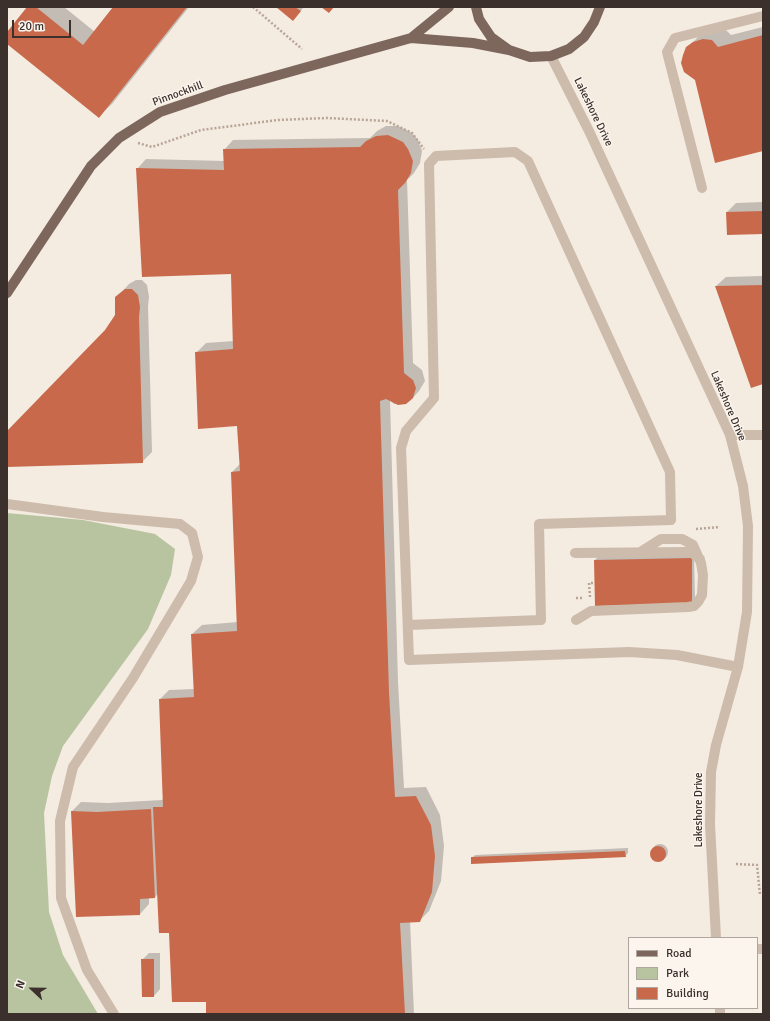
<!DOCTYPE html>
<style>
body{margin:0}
#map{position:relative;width:770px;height:1021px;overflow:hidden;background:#f4ebe1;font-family:Signika,sans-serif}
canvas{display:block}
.frame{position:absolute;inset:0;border:8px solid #3b302b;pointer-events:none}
.legend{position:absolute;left:628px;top:937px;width:130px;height:72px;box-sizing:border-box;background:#fbf5ee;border:1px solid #aea6a0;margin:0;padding:5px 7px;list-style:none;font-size:12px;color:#3b302b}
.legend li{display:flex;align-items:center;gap:8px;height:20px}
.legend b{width:20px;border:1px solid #aea6a0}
.north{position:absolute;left:12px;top:969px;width:40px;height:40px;-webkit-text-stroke:3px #fbf5ee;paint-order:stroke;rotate:292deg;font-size:11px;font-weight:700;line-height:16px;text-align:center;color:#3b302b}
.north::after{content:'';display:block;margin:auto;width:14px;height:18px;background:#3b302b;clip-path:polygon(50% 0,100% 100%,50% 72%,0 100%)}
.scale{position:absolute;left:12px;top:20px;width:59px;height:18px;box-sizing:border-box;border:2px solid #3b302b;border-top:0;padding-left:5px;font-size:12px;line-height:14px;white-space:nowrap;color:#3b302b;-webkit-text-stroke:3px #fbf5ee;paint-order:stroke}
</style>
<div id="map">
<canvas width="770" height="1021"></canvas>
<div class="frame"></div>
<ul class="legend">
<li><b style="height:5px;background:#7d675c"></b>Road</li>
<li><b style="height:11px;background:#b8c4a0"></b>Park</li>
<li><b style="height:11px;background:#c8694b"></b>Building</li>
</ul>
<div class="north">N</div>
<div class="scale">20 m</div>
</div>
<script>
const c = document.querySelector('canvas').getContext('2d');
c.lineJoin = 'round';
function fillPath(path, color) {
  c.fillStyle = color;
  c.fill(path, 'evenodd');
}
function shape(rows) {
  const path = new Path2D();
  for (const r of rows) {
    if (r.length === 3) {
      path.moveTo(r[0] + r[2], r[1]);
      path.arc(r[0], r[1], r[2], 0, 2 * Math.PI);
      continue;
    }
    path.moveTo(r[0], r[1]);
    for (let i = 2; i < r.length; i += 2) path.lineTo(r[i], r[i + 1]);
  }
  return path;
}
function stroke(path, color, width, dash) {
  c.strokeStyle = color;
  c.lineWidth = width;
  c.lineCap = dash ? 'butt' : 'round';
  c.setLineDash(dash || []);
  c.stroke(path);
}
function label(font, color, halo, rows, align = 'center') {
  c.font = font + ' Signika,sans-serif';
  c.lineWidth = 3;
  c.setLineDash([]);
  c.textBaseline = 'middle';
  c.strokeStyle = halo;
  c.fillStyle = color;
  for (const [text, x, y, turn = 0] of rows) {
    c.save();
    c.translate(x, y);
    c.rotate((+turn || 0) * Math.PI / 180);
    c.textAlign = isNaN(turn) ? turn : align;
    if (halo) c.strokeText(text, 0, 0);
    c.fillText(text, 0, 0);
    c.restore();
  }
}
fillPath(shape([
 [7,513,83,520,155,534,175,549,171,575,148,629,63,746,52,776,44,813,49,912,63,955,98,1014,7,1014]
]), '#b8c4a0');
fillPath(shape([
 [28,7,64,7,95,32,115,7,189,7,112,104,99,116,7,42,7,33],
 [277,7,301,7,303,8,296,17],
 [763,27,763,149,696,79,687,48,700,35,724,28,731,35],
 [386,126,398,126,412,133,418,140,422,151,420,163,414,173,407,180,413,363,422,370,425,381,419,391,410,401,402,404,394,404,390,400,398,682,404,788,426,787,440,815,444,846,441,881,429,911,419,921,410,921,414,1014,207,1014,207,1001,170,932,158,894,155,897,149,898,149,904,140,914,77,916,72,811,81,802,108,803,162,800,164,798,160,699,169,690,195,689,192,634,202,625,238,622,232,472,240,464,238,425,197,352,206,343,234,341,232,273,137,169,146,159,224,161,224,150,233,140,370,138,377,131],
 [763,202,763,233,727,212,736,203],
 [763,276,763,383,716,286,726,277],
 [136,280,142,280,147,285,149,297,148,306,152,452,142,462,7,466,7,430,9,430,106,331,116,315,116,298,129,284],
 [694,555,695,600,692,603,595,560,598,557],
 [660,852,8],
 [628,848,628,853,625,856,472,858,475,855],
 [149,953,160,953,160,989,154,996,142,960]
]), '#0003');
fillPath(shape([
 [27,7,36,7,83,45,113,7,187,7,99,118,7,44,7,32],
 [276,7,295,7,301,11,293,21],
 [321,7,334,7,329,13],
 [763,35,763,151,715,163,695,80,684,72,681,63,683,55,686,47,693,42,703,39,712,40,718,47],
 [388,135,403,142,408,149,413,161,411,173,405,183,398,190,404,373,413,380,416,388,413,398,406,404,398,405,386,399,380,401,389,692,395,797,416,796,431,825,435,856,432,892,420,922,400,923,405,1014,206,1014,206,1002,172,1002,169,933,159,933,153,807,163,807,159,699,194,697,191,634,237,631,231,472,240,471,237,426,198,429,195,352,233,349,231,274,142,277,136,168,224,170,223,149,360,147,366,141,376,136],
 [763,211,763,234,727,235,726,212],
 [763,285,763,384,751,388,715,286],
 [125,289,132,289,138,295,140,307,139,317,143,463,7,467,7,431,105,330,115,315,115,297],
 [692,558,692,604,595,606,594,560],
 [151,809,155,898,140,899,140,915,76,917,71,811,97,812],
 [658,854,8],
 [625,851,626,857,471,864,471,857],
 [141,959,154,959,154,997,142,997]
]), '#c8694b');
stroke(shape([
 [253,7,302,49],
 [138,143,152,147,201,130,278,120,327,118,387,121,412,133,424,149],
 [696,529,720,527],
 [590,597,589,583,595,583],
 [576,598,582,598],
 [736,864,757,865,760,895]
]), '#b9a596', 2.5, [2, 2]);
stroke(shape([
 [551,56,589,131,730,435,743,486,748,526,747,612,738,667,716,745,711,772,710,824,716,938],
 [702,188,667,52,675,38,763,16],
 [730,435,763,435],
 [7,504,103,517,180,524,192,533,198,557,191,581,133,678,73,767,60,821,61,898,87,970,114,1014],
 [575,553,686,552,691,552,700,559],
 [576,620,591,611,688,607,694,606,698,602,702,595,703,575,701,563,693,545,682,539,661,539,642,551],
 [408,625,541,620,539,524,671,520,670,472,528,161,515,152,436,156,429,164,434,398,406,431,401,448,409,660,629,652,677,655,738,667],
 [757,949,763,949],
 [720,1008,720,1014]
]), '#cdbbac', 10);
stroke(shape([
 [476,7,479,19,491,37,509,50,530,57,551,56,569,49,584,37,594,22,600,7],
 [411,38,449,7],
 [7,293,91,166,119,138,160,112,225,90,411,38,473,43,509,50]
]), '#7d675c', 10);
label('11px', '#3b302b', '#fbf5ee', [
 ["Pinnockhill",178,94,-20],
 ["Lakeshore Drive",593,112,64],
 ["Lakeshore Drive",728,406,67],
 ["Lakeshore Drive",699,810,-90]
]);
</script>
